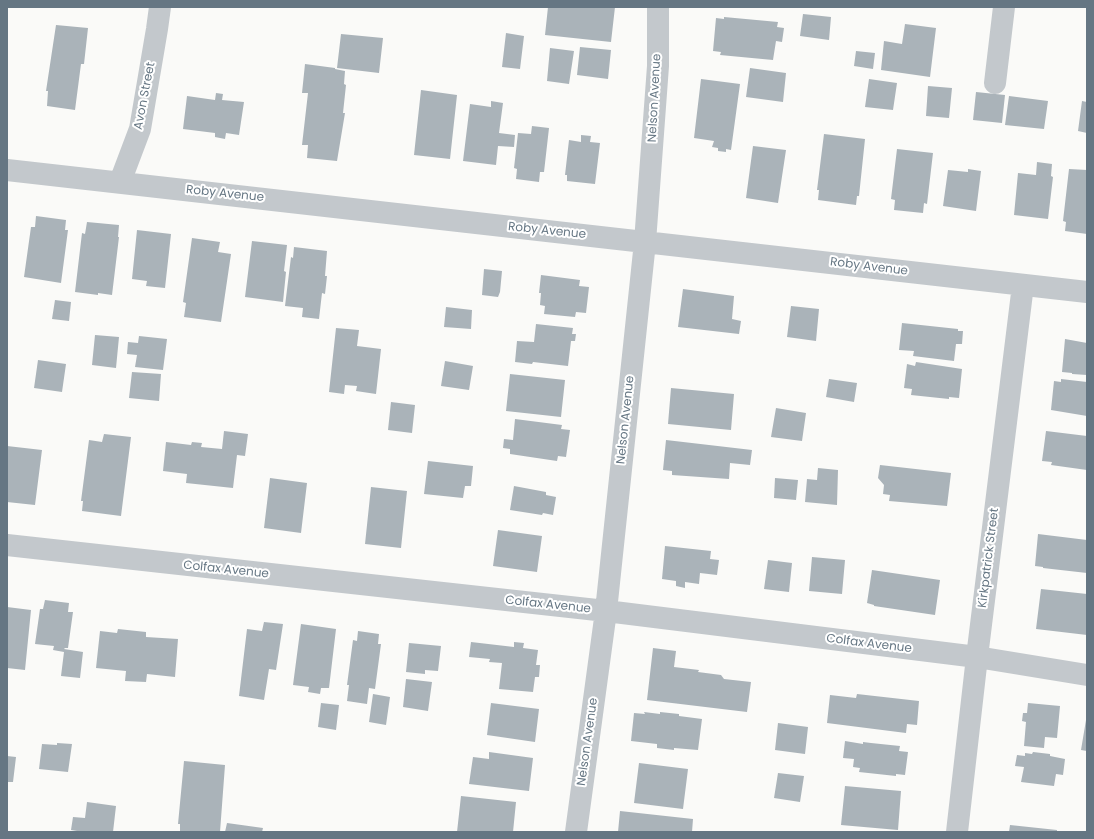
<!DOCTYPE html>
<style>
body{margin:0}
#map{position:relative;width:1094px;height:839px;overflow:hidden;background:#fafaf8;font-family:Poppins,sans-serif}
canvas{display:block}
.frame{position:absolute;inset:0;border:8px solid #657683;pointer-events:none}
</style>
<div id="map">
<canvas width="1094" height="839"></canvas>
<div class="frame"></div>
</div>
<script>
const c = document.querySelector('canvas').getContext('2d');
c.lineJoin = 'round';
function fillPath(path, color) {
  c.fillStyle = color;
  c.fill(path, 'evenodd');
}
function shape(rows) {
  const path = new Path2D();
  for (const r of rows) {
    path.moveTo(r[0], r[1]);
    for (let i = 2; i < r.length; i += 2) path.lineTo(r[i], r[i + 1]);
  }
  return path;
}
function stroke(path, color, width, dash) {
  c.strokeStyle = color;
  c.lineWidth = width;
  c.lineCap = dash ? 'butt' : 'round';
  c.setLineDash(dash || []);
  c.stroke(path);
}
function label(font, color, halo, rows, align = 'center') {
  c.font = font + ' Poppins,sans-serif';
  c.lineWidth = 4;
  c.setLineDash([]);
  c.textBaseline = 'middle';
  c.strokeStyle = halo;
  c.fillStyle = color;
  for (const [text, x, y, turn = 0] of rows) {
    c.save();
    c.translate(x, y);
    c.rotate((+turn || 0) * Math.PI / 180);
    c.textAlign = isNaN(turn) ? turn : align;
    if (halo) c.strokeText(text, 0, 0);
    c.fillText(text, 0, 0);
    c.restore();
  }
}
fillPath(shape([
 [548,7,615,7,611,42,545,35],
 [803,14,831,17,829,40,800,36],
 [724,17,778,22,777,27,784,28,782,42,776,41,773,60,720,55,721,52,713,51,716,18,724,19],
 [905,24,936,28,930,77,881,70,884,41,902,44],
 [56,25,88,28,84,64,81,64,75,110,47,106,48,91,46,91],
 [506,33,524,36,520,69,502,67],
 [341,34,383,38,379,73,337,68],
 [580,47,611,50,608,79,577,75],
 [550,48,574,51,569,84,547,81],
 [856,51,875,53,873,69,854,66],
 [305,64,335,68,335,69,345,71,344,84,346,85,343,113,345,113,337,161,307,158,308,145,302,145,308,93,302,93],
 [750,68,786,73,783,102,746,97],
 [701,79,740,84,731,150,726,149,726,152,718,151,718,148,712,147,714,141,694,138],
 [869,79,897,83,893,110,865,107],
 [928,86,952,88,949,118,926,116],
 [421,90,457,95,450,159,414,155],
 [976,92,1005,95,1002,123,973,120],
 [216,93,223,94,222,100,244,102,239,135,226,133,225,139,215,137,215,133,183,129,187,96,215,100],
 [1009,96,1048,101,1044,129,1005,125],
 [491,101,503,103,499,133,515,135,514,147,498,146,496,165,463,161,470,104,491,107],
 [1082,101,1087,102,1087,133,1078,131],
 [532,126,549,128,544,172,540,172,539,182,516,179,517,169,514,168,518,133,531,134],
 [824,134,865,139,859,196,857,196,856,205,818,200,819,190,817,190],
 [581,135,591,136,590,142,600,143,595,184,567,181,567,175,565,175,569,140,581,142],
 [753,146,786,150,778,203,746,198],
 [897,149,933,153,927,204,924,203,923,213,894,210,895,200,891,199],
 [1037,162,1052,164,1051,176,1053,177,1048,219,1014,215,1018,173,1036,175],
 [968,169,981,171,976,211,943,206,948,170,968,172],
 [1069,169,1087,170,1087,234,1065,231,1066,222,1063,221],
 [36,216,66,220,65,230,68,230,61,283,24,277,31,227,35,227],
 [87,222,119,225,118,237,119,237,112,295,98,293,98,295,75,292,82,233,85,234],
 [137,230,171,234,165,288,146,286,147,281,132,279],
 [192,238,220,242,218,252,231,254,221,322,184,317,186,303,183,302],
 [252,241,287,245,284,271,286,272,283,302,245,297],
 [294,247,327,251,325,276,327,276,325,294,322,293,319,319,302,317,303,308,285,306,291,257,293,258],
 [484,269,502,271,500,292,498,297,482,295],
 [541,275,580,280,579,286,589,287,586,313,576,312,575,317,544,314,545,306,540,305,541,293,539,293],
 [683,289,734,296,732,319,741,321,739,334,678,327],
 [55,300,71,302,69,321,52,319],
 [791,306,819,309,816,341,787,337],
 [446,307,472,310,471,329,444,327],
 [902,323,958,329,958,331,963,331,962,344,956,344,954,361,913,356,914,351,899,350],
 [536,324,573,328,572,334,576,334,575,341,571,341,568,366,533,362,532,364,515,362,517,341,534,342],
 [336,328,359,330,357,346,381,349,376,394,356,391,357,386,345,385,344,394,329,392],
 [95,335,119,337,116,368,92,365],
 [139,336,167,339,163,370,135,367,137,355,127,354,128,342,138,343],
 [1065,339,1087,343,1087,375,1072,374,1072,373,1062,372],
 [38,360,66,364,62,392,34,388],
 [445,361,473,366,469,390,441,386],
 [916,362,962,369,959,398,949,397,949,399,911,395,912,389,904,388,907,364,915,366],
 [132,372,161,374,159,401,129,398],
 [510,374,565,380,561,417,506,411],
 [829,379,857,383,854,402,826,397],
 [1061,379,1087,382,1087,416,1051,410,1054,381,1061,382],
 [671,388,734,394,731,430,668,424],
 [391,402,415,405,412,433,388,430],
 [776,408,806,413,802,441,771,437],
 [515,419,562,425,561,429,570,430,566,457,558,456,557,461,510,454,510,449,503,448,504,439,513,440],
 [224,431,248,434,245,456,237,455,233,488,186,483,187,474,163,471,166,442,191,445,192,442,202,443,201,447,222,449],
 [1046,431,1087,436,1087,470,1051,465,1052,462,1042,461],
 [104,434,131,437,121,516,82,511,83,501,81,501,89,440,102,442],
 [666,440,752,450,750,465,730,463,729,479,672,475,672,471,663,470],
 [7,446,42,450,35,505,7,502],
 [428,461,473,466,471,486,465,486,463,498,424,494],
 [880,465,951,473,947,506,889,501,890,495,883,494,884,485,878,478],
 [818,468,838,470,837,505,805,502,807,479,817,480],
 [270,478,307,483,301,533,264,528],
 [775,478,798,480,796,500,774,498],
 [514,486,546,492,546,495,556,497,553,515,543,513,542,515,510,510],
 [371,487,407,491,401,548,365,544],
 [498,530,542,536,537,572,493,566],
 [1038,534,1087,540,1087,573,1043,568,1043,567,1035,566],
 [665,546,711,551,710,559,719,560,717,575,700,573,699,584,685,582,685,588,676,586,676,581,662,579],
 [812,557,845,560,842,594,809,591],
 [768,560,792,563,789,592,764,589],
 [872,570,940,580,935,615,874,606,874,605,867,603],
 [1041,589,1087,594,1087,635,1036,629],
 [45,600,69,603,68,612,73,612,68,648,65,648,64,649,83,652,80,678,61,676,64,652,53,650,54,646,35,644,40,609,43,609],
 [7,607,31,610,25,670,7,668],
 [264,622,283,624,276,670,269,669,264,700,239,696,247,629,262,631],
 [301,624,336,629,329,688,321,688,320,694,308,692,309,687,293,685],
 [118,629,146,632,146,637,178,639,175,677,147,674,146,682,125,681,126,671,96,668,100,631,117,633],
 [358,631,379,634,378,644,381,644,375,689,369,688,367,704,347,701,349,685,347,685,353,640,357,641],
 [471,642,514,647,514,642,524,643,523,648,538,650,536,665,540,665,539,677,535,677,533,692,499,689,502,663,489,662,490,659,469,657],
 [409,643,441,646,438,671,425,670,425,674,406,672],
 [653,648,676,651,674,667,699,670,698,672,721,675,724,679,751,682,747,712,647,700],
 [406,679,432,682,428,711,403,707],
 [373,694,390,697,386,725,369,722],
 [857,694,919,701,917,725,907,724,906,733,827,723,830,695,856,698],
 [321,703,339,705,336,730,318,727],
 [491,703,539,709,535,742,487,735],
 [1028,703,1060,706,1057,738,1045,737,1044,748,1024,746,1026,722,1022,721,1023,713,1027,713],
 [644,712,660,714,660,712,679,714,679,716,702,719,698,750,674,748,674,750,657,748,657,744,631,741,634,713,645,714],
 [1086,720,1087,721,1087,751,1081,750],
 [778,723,808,727,805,754,775,750],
 [845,741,863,744,863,742,871,743,900,746,899,751,908,752,905,775,896,774,896,776,859,772,860,768,853,767,854,759,843,758],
 [57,743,72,744,68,772,39,769,42,744,57,745],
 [489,752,533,758,529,791,469,784,473,757,489,759],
 [1033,752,1050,754,1050,756,1065,759,1063,775,1056,774,1054,786,1021,782,1024,767,1015,766,1017,755,1025,756,1025,753,1032,754],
 [7,756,16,757,13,782,7,782],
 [184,761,225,765,220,832,180,832,180,824,178,824],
 [639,763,688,769,683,809,634,803],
 [778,773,804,776,800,802,774,798],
 [845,786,901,791,898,830,841,825],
 [461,796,516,802,513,832,457,832],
 [87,802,116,806,113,832,83,832,71,830,73,817,85,818],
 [620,811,693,819,692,832,618,832],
 [227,823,263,828,262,832,225,832],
 [1010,825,1057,830,1057,832,1009,832]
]), '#aab3b9');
stroke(shape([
 [995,83,1004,7],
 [7,170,1087,292],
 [120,182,140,129,157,29,160,7],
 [7,545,606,611,977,657,1087,675],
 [576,832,606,611,645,242,658,66,658,7],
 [957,832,977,657,1023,285]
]), '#c3c8cc', 22);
label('12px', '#657683', '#fff', [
 ["Avon Street",145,96,-79],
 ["Nelson Avenue",655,98,-87],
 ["Roby Avenue",225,194,6],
 ["Roby Avenue",547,231,6],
 ["Roby Avenue",869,267,7],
 ["Nelson Avenue",626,420,-84],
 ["Kirkpatrick Street",989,558,-83],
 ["Colfax Avenue",226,570,6],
 ["Colfax Avenue",548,605,6],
 ["Colfax Avenue",869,644,7],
 ["Nelson Avenue",588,742,-82]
]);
</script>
